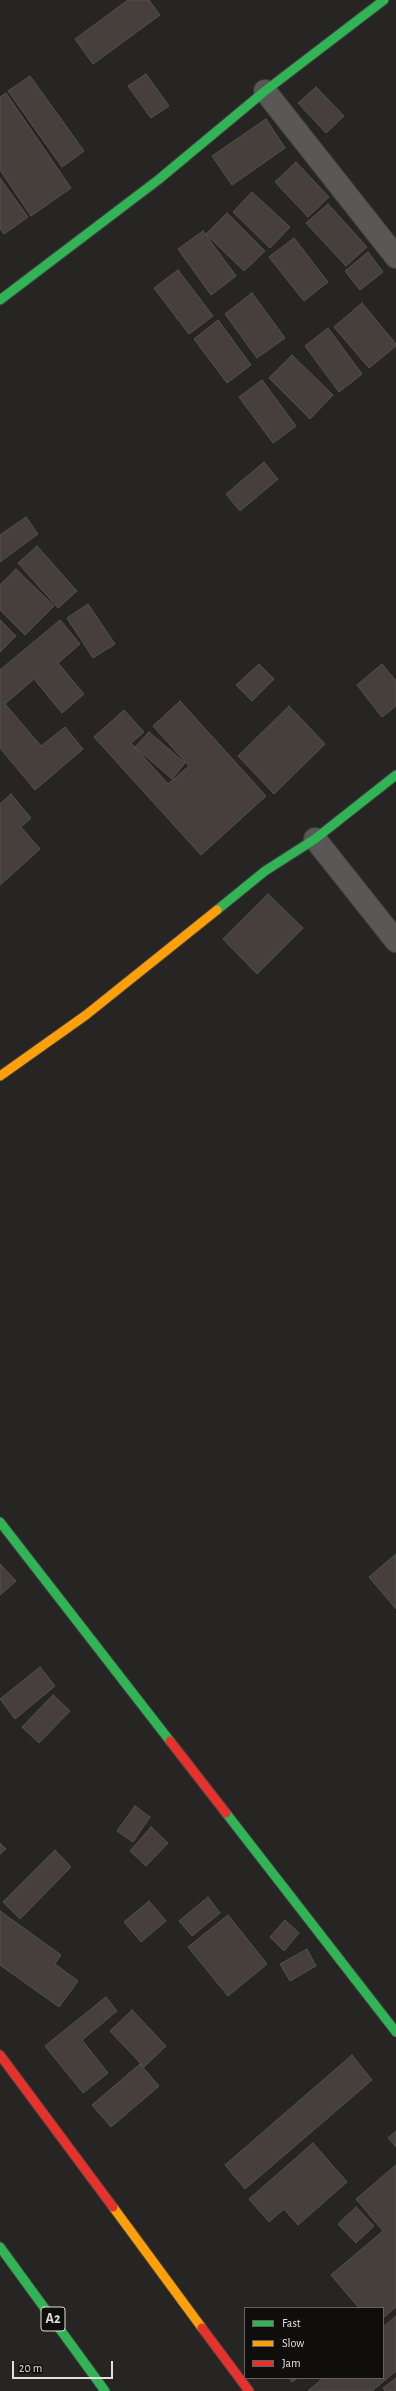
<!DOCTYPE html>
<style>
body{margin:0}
#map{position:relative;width:396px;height:2391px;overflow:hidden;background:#272523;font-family:"Alegreya Sans",sans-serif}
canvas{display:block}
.legend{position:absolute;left:244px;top:2307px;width:140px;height:72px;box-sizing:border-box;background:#100e0d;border:1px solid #646260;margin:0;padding:5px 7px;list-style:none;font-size:12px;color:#e2dfdd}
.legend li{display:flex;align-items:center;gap:8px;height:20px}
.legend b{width:20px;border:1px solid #646260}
.scale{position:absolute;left:12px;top:2361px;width:101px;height:18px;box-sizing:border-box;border:2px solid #e2dfdd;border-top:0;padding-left:5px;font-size:12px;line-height:14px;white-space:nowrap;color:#e2dfdd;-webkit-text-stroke:3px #100e0d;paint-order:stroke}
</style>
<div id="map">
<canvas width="396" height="2391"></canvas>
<ul class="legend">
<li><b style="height:5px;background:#30b455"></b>Fast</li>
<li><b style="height:5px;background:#ff9f0a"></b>Slow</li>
<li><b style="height:5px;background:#e5322d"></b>Jam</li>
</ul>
<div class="scale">20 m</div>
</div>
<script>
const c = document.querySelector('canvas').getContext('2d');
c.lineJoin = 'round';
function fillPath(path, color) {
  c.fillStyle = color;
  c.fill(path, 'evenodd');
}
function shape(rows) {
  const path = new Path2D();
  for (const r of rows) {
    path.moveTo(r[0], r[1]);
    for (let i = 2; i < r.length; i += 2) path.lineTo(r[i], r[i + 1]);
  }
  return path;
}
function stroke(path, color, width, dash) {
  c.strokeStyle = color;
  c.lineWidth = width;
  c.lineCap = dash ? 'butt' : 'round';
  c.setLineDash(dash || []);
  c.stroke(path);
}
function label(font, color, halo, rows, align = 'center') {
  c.font = font + ' "Alegreya Sans",sans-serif';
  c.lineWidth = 3;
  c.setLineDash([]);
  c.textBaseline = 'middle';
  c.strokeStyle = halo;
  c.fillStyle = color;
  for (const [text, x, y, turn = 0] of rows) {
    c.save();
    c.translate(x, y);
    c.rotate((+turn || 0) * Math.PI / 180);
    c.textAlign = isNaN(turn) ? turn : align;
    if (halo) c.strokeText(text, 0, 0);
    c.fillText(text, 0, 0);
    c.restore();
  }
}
const building = shape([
 [128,0,149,0,160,15,93,64,75,39,128,0],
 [146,74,169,106,151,118,128,86,146,74],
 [30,76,84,151,62,167,8,91,30,76],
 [316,87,344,116,326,133,298,103,316,87],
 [6,93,71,188,31,216,0,170,0,97,6,93],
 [266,119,285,148,232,185,212,156,266,119],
 [296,162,329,197,308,217,275,182,296,162],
 [0,178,28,217,4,234,0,228,0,178],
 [252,192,290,227,270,248,233,212,252,192],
 [328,204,367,247,346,266,306,223,328,204],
 [227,213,265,251,244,271,206,234,227,213],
 [203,231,236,276,211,295,178,249,203,231],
 [294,238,328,282,304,301,269,257,294,238],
 [368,252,383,272,360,290,345,271,368,252],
 [178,270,213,316,189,334,154,288,178,270],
 [252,293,285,338,257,358,225,314,252,293],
 [362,303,396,344,396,346,369,368,334,327,362,303],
 [218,320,251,365,227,383,194,339,218,320],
 [328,328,362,374,339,392,305,346,328,328],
 [292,355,333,395,310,419,269,378,292,355],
 [262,380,296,426,273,443,239,397,262,380],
 [264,462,278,479,240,511,226,494,264,462],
 [26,517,38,534,0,562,0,535,26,517],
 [37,546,77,591,58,608,18,563,37,546],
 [16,569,54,606,25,635,0,610,0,585,16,569],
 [88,604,115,644,93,658,67,618,88,604],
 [0,620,16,636,0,652,0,620],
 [60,620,80,644,58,663,84,694,62,713,34,679,5,704,41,746,65,727,83,749,35,790,0,748,0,670,60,620],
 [259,664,274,679,252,701,236,685,259,664],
 [382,664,396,681,396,706,382,717,357,685,382,664],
 [180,701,266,796,201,855,94,737,124,710,144,732,131,743,168,784,189,766,153,726,180,701],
 [289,706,325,744,274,794,238,756,289,706],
 [149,732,185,763,172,779,135,747,149,732],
 [11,794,31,818,21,827,40,849,0,885,0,804,11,794],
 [268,894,303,928,257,974,223,939,268,894],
 [396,1554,396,1609,369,1577,396,1554],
 [0,1564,16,1581,0,1595,0,1564],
 [40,1667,55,1686,15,1719,0,1699,40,1667],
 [53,1695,70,1711,39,1743,22,1727,53,1695],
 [135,1806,150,1817,133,1842,117,1831,135,1806],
 [151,1827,168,1843,146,1866,130,1851,151,1827],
 [0,1843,6,1849,0,1854,0,1843],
 [55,1850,71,1867,20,1919,3,1902,55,1850],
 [208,1897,220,1913,192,1936,179,1921,208,1897],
 [149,1901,166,1921,141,1942,124,1922,149,1901],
 [0,1911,61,1955,55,1964,78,1981,59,2007,0,1965,0,1911],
 [228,1915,267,1964,228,1996,188,1947,228,1915],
 [285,1920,299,1933,284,1951,270,1937,285,1920],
 [307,1949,316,1966,290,1981,280,1964,307,1949],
 [106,1997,117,2011,82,2040,108,2073,83,2093,45,2046,106,1997],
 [132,2010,166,2046,144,2067,110,2031,132,2010],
 [352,2055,372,2080,245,2189,225,2165,352,2055],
 [140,2064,159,2086,111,2127,92,2105,140,2064],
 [396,2131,396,2147,388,2138,396,2131],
 [313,2143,347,2182,298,2225,284,2209,269,2222,249,2199,313,2143],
 [396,2165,396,2307,383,2318,383,2308,359,2308,331,2275,383,2231,356,2199,396,2165],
 [356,2207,374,2226,356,2243,338,2224,356,2207],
 [396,2316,396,2371,372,2391,308,2391,323,2378,383,2378,383,2327,396,2316],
 [289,2378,298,2378,292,2382,289,2378],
 [396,2378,396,2391,385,2391,383,2388,396,2378]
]);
fillPath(building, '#473f3c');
stroke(building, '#545251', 1);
const street = shape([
 [265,91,396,257],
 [315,839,396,941]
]);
const fast = shape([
 [0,300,158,180,265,91,384,0],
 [217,910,265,871,315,839,396,775],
 [0,1522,170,1741],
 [226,1813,396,2032],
 [0,2247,105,2391]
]);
const slow = shape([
 [0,1076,86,1015,217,910],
 [113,2207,202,2328]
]);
const jam = shape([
 [170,1741,226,1813],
 [0,2055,113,2207],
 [202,2328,249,2391]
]);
stroke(street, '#42403f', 24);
stroke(fast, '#42403f', 11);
stroke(slow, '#42403f', 11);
stroke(jam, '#42403f', 11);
stroke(street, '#595857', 22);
stroke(fast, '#30b455', 9);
stroke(slow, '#ff9f0a', 9);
stroke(jam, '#e5322d', 9);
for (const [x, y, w] of [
 [53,2319,24]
]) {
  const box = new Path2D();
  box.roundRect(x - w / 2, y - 12, w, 24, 3);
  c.fillStyle = '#100e0d';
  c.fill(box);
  stroke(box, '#e2dfdd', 1);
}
label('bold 14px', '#e2dfdd', null, [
 ["A2",53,2319]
]);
</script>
